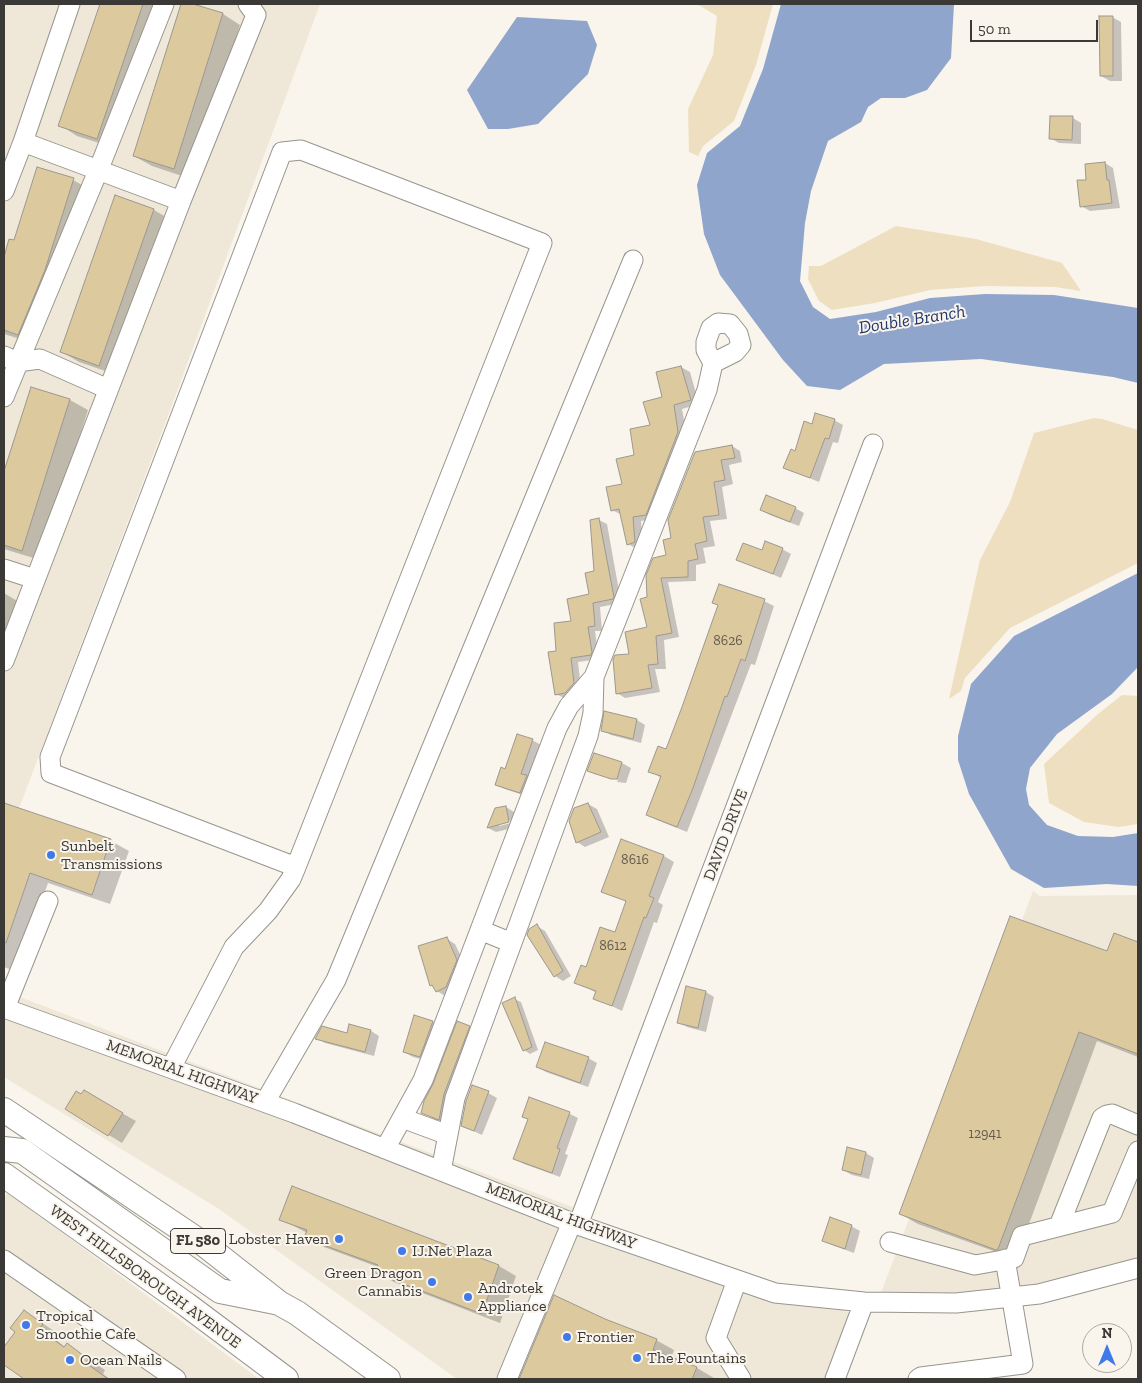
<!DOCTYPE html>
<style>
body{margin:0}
#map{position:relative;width:1142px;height:1383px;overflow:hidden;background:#f9f4ec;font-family:"Zilla Slab",serif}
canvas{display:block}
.frame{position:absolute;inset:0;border:5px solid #3b3936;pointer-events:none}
.north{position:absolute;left:1082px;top:1323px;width:50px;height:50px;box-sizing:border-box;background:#f9f4ec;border:1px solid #ada9a3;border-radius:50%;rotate:0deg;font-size:14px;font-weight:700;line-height:20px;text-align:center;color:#3b3936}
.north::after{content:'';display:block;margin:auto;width:18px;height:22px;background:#4079e9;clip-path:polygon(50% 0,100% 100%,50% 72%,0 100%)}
.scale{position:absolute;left:970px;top:20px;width:128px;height:22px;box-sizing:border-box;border:2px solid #3b3936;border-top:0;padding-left:6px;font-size:15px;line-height:18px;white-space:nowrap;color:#3b3936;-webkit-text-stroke:4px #f9f4ec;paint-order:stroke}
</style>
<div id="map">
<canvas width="1142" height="1383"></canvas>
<div class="frame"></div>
<div class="north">N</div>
<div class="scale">50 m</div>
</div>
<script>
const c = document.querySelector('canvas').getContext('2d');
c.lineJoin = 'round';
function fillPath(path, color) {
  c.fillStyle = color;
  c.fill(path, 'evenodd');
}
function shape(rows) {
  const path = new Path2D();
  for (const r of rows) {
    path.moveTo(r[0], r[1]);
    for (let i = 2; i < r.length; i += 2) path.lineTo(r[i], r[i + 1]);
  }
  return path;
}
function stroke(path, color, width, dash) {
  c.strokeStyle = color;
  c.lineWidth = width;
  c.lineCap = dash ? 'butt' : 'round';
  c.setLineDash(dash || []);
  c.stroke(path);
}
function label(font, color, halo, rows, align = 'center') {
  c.font = font + ' "Zilla Slab",serif';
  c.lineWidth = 4;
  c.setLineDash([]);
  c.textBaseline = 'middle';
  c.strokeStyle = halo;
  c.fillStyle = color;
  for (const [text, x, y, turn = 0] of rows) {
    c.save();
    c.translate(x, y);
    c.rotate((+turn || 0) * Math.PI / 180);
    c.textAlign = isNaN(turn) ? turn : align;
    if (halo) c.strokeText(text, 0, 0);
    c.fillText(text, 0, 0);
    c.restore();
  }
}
fillPath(shape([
 [4,4,320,4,166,421,4,848],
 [1033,891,1040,896,1138,895,1138,1258,1038,1284,955,1293,881,1293],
 [4,991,575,1208,573,1212,297,1103,4,997],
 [4,1018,291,1122,582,1238,773,1303,843,1310,850,1313,825,1379,457,1379,219,1209,4,1077],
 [7,1193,9,1193,259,1379,4,1379,4,1198]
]), '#efe8d8');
fillPath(shape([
 [697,4,773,4,756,65,734,121,703,146,698,156,689,152,688,109,713,55,717,16],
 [896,226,976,239,1062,263,1081,291,1055,287,985,286,930,290,875,303,832,310,819,301,808,279,809,266,821,266],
 [1094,418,1102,419,1138,430,1138,563,1010,628,965,678,961,691,949,699,980,560,1010,502,1034,433],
 [1122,695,1138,696,1138,824,1119,827,1084,822,1049,803,1044,764,1098,714]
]), '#eedfc0');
fillPath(shape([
 [781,4,954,4,951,58,927,90,905,98,881,98,868,107,861,122,828,141,811,191,805,223,800,281,813,307,830,319,876,312,930,298,985,294,1054,295,1138,308,1138,383,1113,377,981,359,884,364,840,390,807,386,783,360,720,275,704,234,697,185,707,153,740,126,763,69],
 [517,17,587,21,597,45,588,74,538,124,508,129,488,129,467,90],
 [1138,573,1138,667,1112,694,1057,734,1030,768,1026,789,1029,805,1047,825,1078,836,1113,837,1138,833,1138,886,1107,884,1044,888,1011,869,969,794,958,760,958,736,971,684,1014,636]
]), '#90a5cb');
fillPath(shape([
 [102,4,164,4,115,148,77,136,60,125],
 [183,4,189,4,223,14,240,25,191,179,152,166,134,156],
 [1112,17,1121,22,1122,81,1110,81,1101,76],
 [1073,118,1081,123,1081,144,1059,143,1050,138],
 [1105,163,1113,168,1120,208,1090,211,1081,206,1088,181],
 [73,180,91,190,36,344,4,334,4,261,10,240,15,242],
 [154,210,171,220,117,375,79,362,62,352],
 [681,367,690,372,699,404,682,409,687,437,654,519,641,521,643,547,637,549,628,544,622,515,612,510,636,456,652,426,663,398],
 [32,388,70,400,88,410,40,560,4,549,4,475],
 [834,420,843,425,838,443,833,442,819,482,785,468,813,425],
 [732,446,740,451,742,462,729,465,733,484,722,487,727,519,710,521,715,546,703,548,706,563,696,565,696,581,668,582,679,637,664,640,666,669,655,669,660,692,625,698,617,693,631,655,648,628,649,598,667,556,672,539,669,520],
 [795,508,804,513,799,526,770,515,761,510],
 [599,520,607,524,621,602,621,603,600,607,602,631,595,631,599,659,578,662,581,688,564,698,556,694,557,652,572,622,590,595,595,572],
 [782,549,791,554,781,578,738,559,763,552],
 [4,593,19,602,4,638],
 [764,601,774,606,755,665,751,664,687,832,657,820,648,815,661,778,650,771,667,750],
 [605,712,637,720,645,725,641,743,611,735,602,730],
 [532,740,541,745,529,797,505,789,496,784,506,770],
 [595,754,622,763,631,768,626,783,617,782,618,780,596,773,596,775,589,770],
 [588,804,597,809,609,837,585,847,577,842],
 [6,805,111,841,129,851,110,904,48,883,17,972,4,967,4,811],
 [506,807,514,812,517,827,496,832,488,828,496,809],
 [515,819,515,822,499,826,499,824],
 [622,840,664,856,674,862,658,902,663,905,657,923,654,922,622,1011,595,998,597,993,575,982,615,933,627,902,603,891],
 [537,926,545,931,571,976,563,981,555,976],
 [1115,935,1138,944,1138,1057,1097,1041,1016,1259,918,1224,900,1214,1108,953],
 [447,939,455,944,465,965,445,996,437,991,435,987,431,985],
 [706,992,714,997,706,1032,687,1027,679,1022],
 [514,999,521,1002,538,1050,530,1054,524,1050],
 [415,1017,433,1022,441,1027,428,1061,413,1057,404,1052],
 [469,1027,481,1034,451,1126,434,1119,423,1112],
 [371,1031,379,1036,374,1056,325,1043,317,1038],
 [588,1058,597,1063,588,1087,546,1072,537,1067],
 [84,1092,136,1121,122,1143,66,1109],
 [488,1093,497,1098,482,1135,462,1126],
 [530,1099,570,1114,578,1118,565,1154,568,1155,560,1177,524,1164,515,1159,529,1119],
 [848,1149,866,1153,874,1158,869,1179,852,1175,843,1170],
 [281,1219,499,1266,516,1276,500,1323,394,1282,376,1272,378,1267,324,1247,306,1237,307,1233],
 [851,1226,860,1231,854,1253,832,1245,823,1240],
 [554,1297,604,1320,656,1340,674,1350,671,1358,697,1368,714,1378,714,1379,520,1379],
 [24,1311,60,1335,56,1340,65,1347,67,1345,105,1370,103,1374,110,1379,26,1379,4,1363,4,1349,17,1332]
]), '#0003');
const building = shape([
 [100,4,143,4,97,139,58,126,100,4],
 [181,4,193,4,223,13,174,169,133,156,181,4],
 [1099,16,1113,16,1113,76,1100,76,1099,16],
 [1050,116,1073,116,1072,140,1049,139,1050,116],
 [1105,162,1107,180,1109,180,1112,203,1080,207,1077,180,1086,180,1085,164,1105,162],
 [37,167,74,178,45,270,18,335,4,330,4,257,9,239,14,240,37,167],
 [115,195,154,209,99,366,60,352,115,195],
 [681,366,691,400,674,405,678,432,646,515,633,517,635,542,627,545,619,509,611,511,606,487,622,484,616,459,634,455,630,429,650,425,643,402,662,397,656,372,681,366],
 [31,387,70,399,22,551,4,545,4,471,31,387],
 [815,413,835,419,829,439,825,438,810,478,783,468,791,449,795,451,804,421,812,424,815,413],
 [732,445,735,458,721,460,725,480,714,482,719,515,703,517,707,541,695,544,698,559,688,561,688,577,661,578,672,633,656,636,658,664,648,665,652,688,616,694,613,659,615,655,629,654,625,632,647,627,640,599,647,597,646,575,653,558,666,555,663,540,671,538,668,520,695,452,732,445],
 [766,495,796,507,790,522,760,510,766,495],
 [599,518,614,597,613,599,593,603,595,626,588,627,592,652,591,655,571,658,574,683,565,693,555,695,548,652,556,651,554,623,571,621,567,599,589,594,585,573,594,571,590,520,599,518],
 [765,541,783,548,773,574,736,560,743,543,762,550,765,541],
 [719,584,765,599,745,661,741,659,727,697,725,696,693,788,677,827,646,815,661,776,648,772,658,746,666,749,682,707,718,605,712,603,719,584],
 [604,711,637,719,633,739,601,731,604,711],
 [517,734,533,739,521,774,527,775,520,793,495,785,501,767,505,769,517,734],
 [594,753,622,762,617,779,611,779,587,771,594,753],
 [4,803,111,839,92,895,30,873,6,943,4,942,4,803],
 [588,803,601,832,576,843,569,821,574,808,588,803],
 [506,806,509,822,487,828,495,808,506,806],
 [621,839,664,855,649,896,654,898,646,918,644,917,612,1006,593,999,596,991,574,983,581,965,586,967,600,927,615,932,626,901,601,892,621,839],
 [1010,916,1107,951,1114,933,1138,942,1138,1054,1079,1032,998,1249,996,1250,899,1214,1010,916],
 [537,924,563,971,554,977,527,935,529,929,537,924],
 [447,937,457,960,446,987,436,992,432,985,430,986,418,946,447,937],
 [686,986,706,991,698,1028,677,1023,686,986],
 [515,997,532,1047,523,1051,502,1003,515,997],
 [414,1015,433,1021,420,1057,403,1052,414,1015],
 [457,1021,470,1026,444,1094,439,1120,421,1113,424,1101,433,1084,457,1021],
 [349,1024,371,1030,365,1052,315,1039,322,1026,347,1033,349,1024],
 [545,1042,589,1057,580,1083,536,1067,545,1042],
 [472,1085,489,1091,474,1131,461,1126,466,1101,472,1085],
 [84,1090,123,1113,108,1136,65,1109,76,1091,81,1094,84,1090],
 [529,1097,570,1112,557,1148,560,1149,552,1173,513,1159,528,1119,522,1117,529,1097],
 [847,1147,866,1152,861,1175,842,1170,847,1147],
 [292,1186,499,1265,482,1314,375,1273,378,1265,304,1238,307,1230,279,1220,292,1186],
 [830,1217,852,1225,845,1249,822,1241,830,1217],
 [554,1295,605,1319,657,1339,653,1350,697,1367,692,1379,519,1379,554,1295],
 [24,1310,43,1324,39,1329,64,1347,67,1343,88,1359,86,1363,108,1379,24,1379,4,1365,4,1347,15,1332,10,1328,24,1310]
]);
fillPath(building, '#ddc99e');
stroke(building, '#9c9890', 1);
const minor = shape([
 [23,142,70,4],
 [4,191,23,142,181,201,4,661],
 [181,201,256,15,248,4],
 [4,356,17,362,40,359,108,389],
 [4,397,98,171,164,4],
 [4,569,35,579],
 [594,677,707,390,713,363,706,350,706,342,711,328,718,323,730,324,738,334,741,345,735,352,713,363],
 [480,930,512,943],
 [4,1008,294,1113,578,1225,775,1293,864,1302,956,1303,1039,1294,1138,1268],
 [5,1008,48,901],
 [171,1068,234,947,268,911,291,879,296,867,542,243,301,150,282,152,50,757,51,773,296,867],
 [265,1102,336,980,633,260],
 [402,1118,448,1135],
 [385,1149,423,1080,557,728,569,706,594,677,593,713,588,736,455,1098,441,1171],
 [578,1225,873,444],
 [1059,1226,1102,1118,1107,1115,1112,1114,1138,1125],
 [890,1242,975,1265,1014,1258,1022,1236,1112,1213,1138,1151],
 [4,1260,176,1379],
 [737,1280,716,1338,741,1379],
 [507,1379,572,1222],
 [835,1379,864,1302],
 [918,1379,921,1377,1023,1364,1005,1259]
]);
const major = shape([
 [4,1110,205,1245,279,1303,297,1313,388,1379],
 [4,1149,22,1151,220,1291,275,1302],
 [4,1175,187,1305,286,1379]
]);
stroke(minor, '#98958d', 21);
stroke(major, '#98958d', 26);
stroke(minor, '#fff', 19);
stroke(major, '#fff', 24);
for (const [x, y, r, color] of [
 [51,855,5,"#4079e9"],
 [339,1239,5,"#4079e9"],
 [402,1251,5,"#4079e9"],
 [432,1282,5,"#4079e9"],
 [468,1297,5,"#4079e9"],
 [26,1325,5,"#4079e9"],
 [567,1337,5,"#4079e9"],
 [637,1358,5,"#4079e9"],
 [70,1360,5,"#4079e9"]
]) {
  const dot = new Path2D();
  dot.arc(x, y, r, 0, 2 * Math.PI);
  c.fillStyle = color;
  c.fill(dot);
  stroke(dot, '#f9f4ec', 2);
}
label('14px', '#645d50', null, [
 ["8626",728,641],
 ["8616",635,860],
 ["8612",613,946],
 ["12941",985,1134]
]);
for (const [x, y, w] of [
 [198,1241,55]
]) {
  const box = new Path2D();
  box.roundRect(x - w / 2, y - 12.5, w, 25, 4);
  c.fillStyle = '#f9f4ec';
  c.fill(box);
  stroke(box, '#3b3936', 1);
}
label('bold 15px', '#3b3936', null, [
 ["FL 580",198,1241]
]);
label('16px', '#3b3936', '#f9f4ec', [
 ["DAVID DRIVE",726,835,-69],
 ["MEMORIAL HIGHWAY",182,1072,20],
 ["MEMORIAL HIGHWAY",561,1216,21],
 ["WEST HILLSBOROUGH AVENUE",145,1277,36]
]);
label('16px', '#3b3936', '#f9f4ec', [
 ["Sunbelt",61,846],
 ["Transmissions",61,864],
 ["Lobster Haven",329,1239,"right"],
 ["IJ.Net Plaza",412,1251],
 ["Green Dragon",422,1273,"right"],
 ["Cannabis",422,1291,"right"],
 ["Androtek",478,1288],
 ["Appliance",478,1306],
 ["Tropical",36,1316],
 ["Smoothie Cafe",36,1334],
 ["Frontier",577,1337],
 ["The Fountains",647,1358],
 ["Ocean Nails",80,1360]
], 'left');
label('italic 18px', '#1f3869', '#f9f4ec', [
 ["Double Branch",912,320,-9]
]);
</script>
